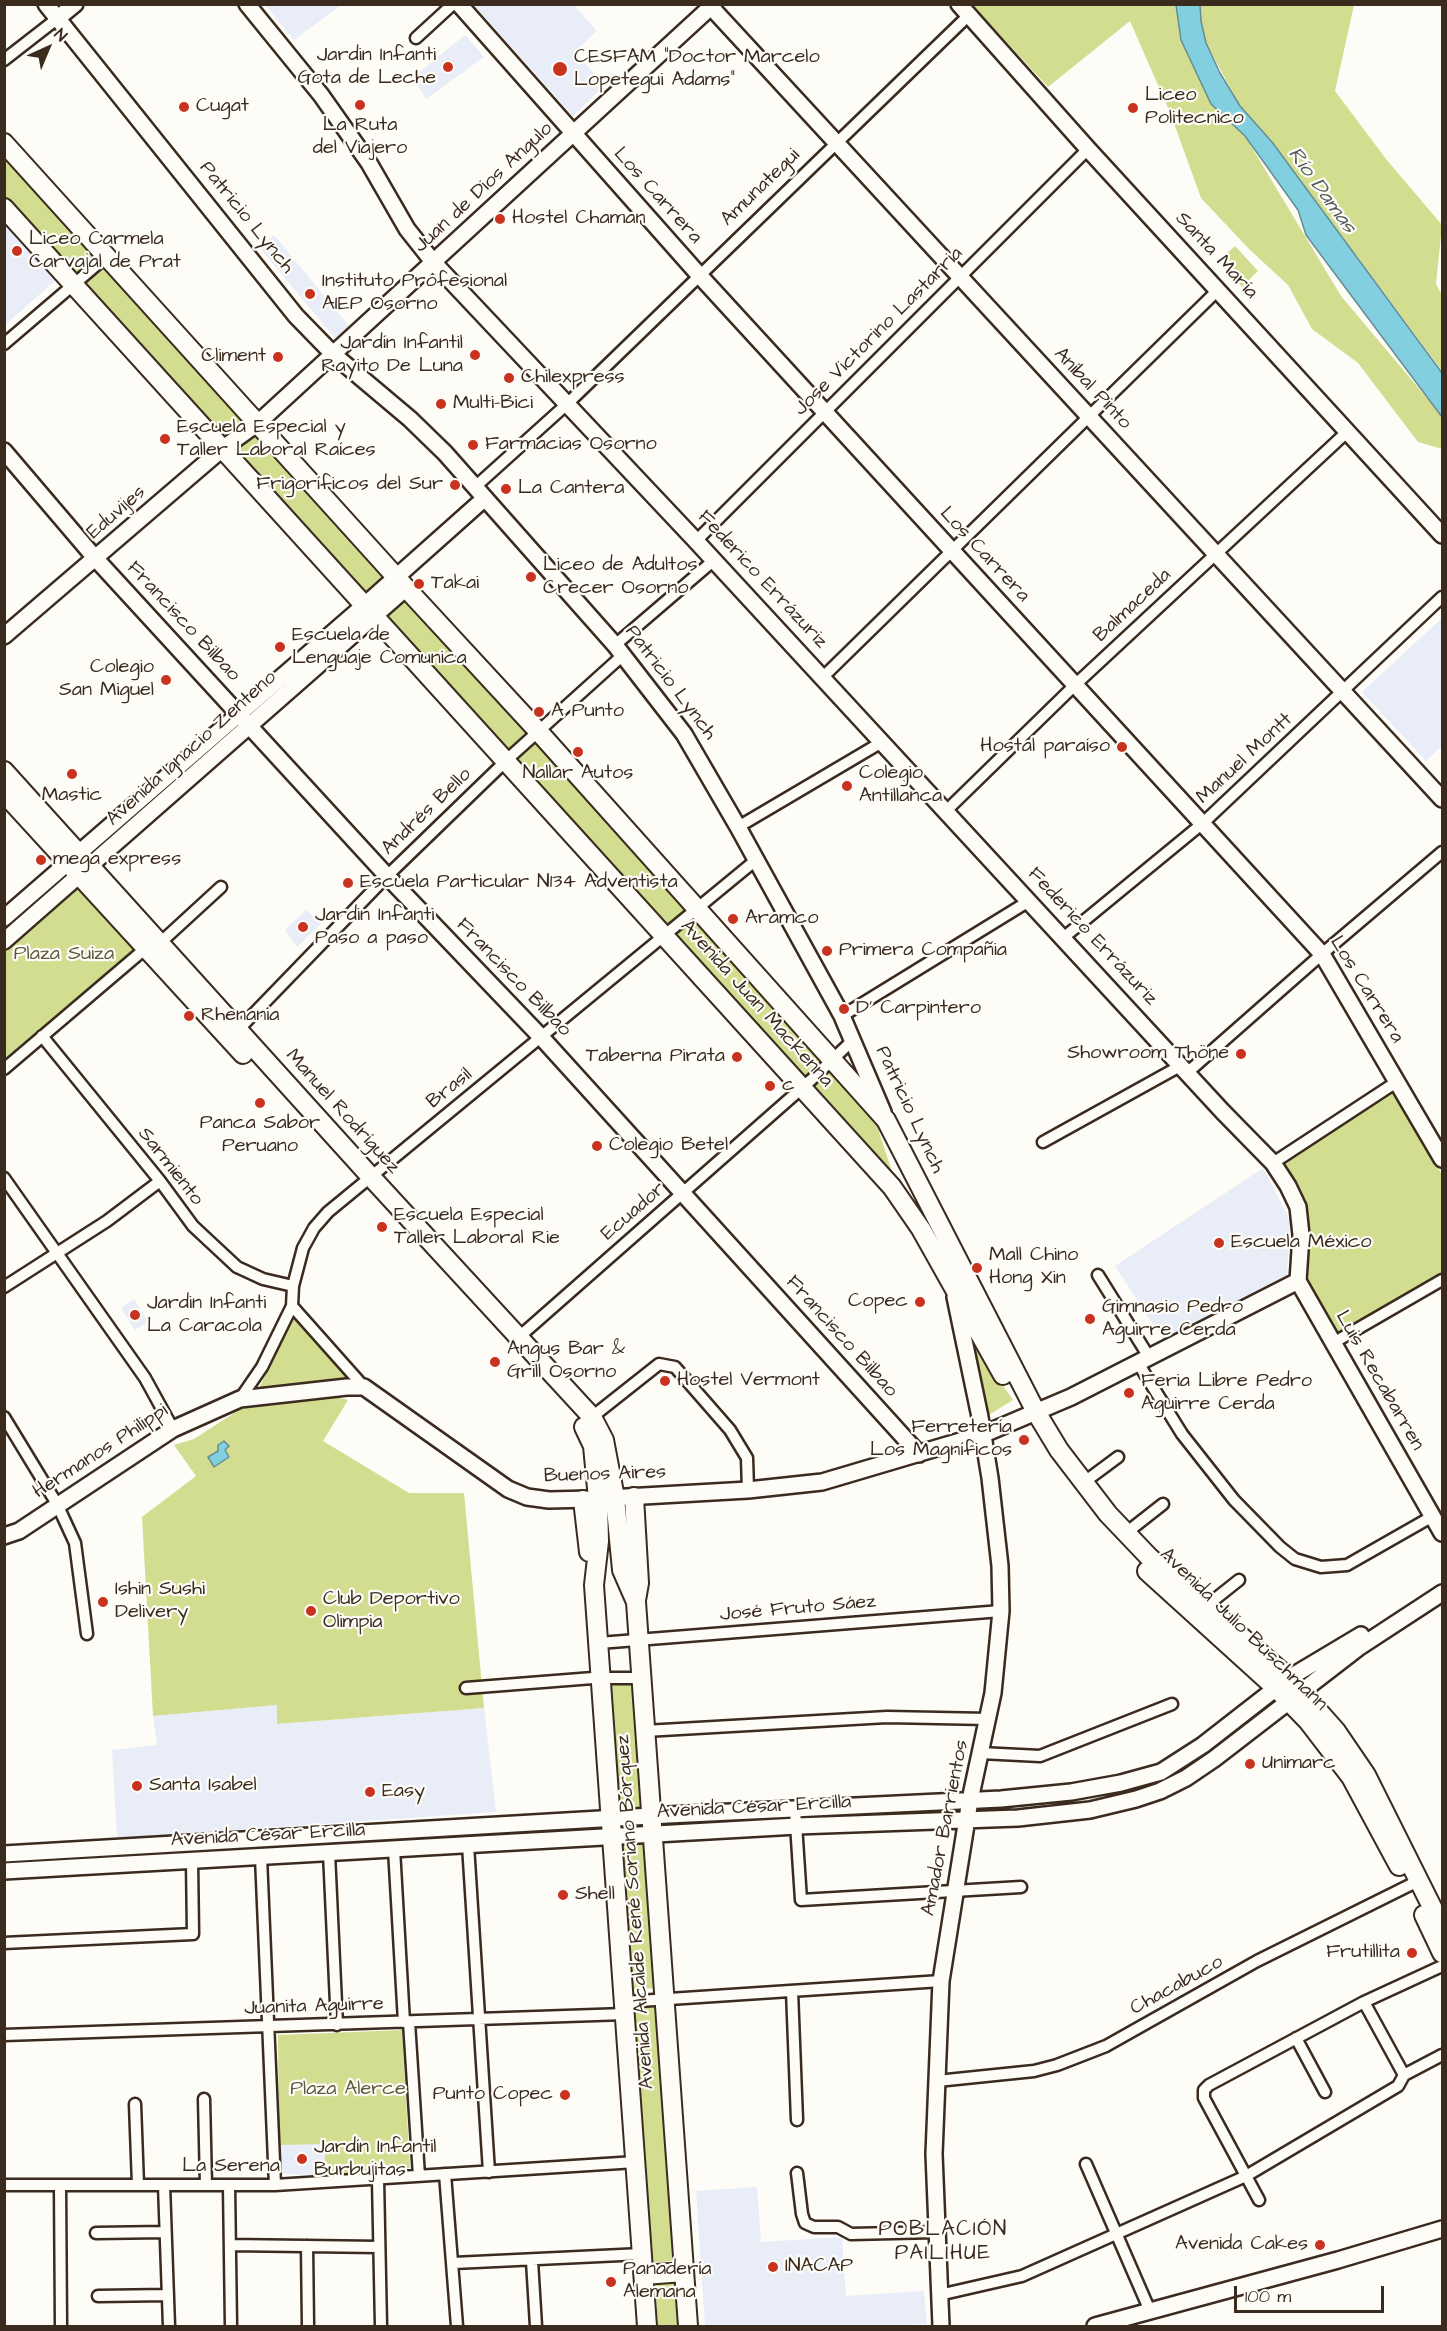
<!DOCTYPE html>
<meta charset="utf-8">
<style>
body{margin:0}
#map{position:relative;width:1447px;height:2331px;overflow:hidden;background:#fdfcf7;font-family:"Architects Daughter",sans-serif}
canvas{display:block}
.frame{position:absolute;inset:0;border:6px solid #3b2a1e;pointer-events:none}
.north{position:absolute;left:18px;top:18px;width:60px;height:60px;-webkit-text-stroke:4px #fdfcf7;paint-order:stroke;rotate:44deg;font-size:16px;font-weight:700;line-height:24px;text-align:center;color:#3b2a1e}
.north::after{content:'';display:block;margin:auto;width:21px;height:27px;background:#3b2a1e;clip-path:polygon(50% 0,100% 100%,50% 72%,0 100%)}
.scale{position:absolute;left:1234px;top:2286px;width:150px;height:27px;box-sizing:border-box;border:3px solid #3b2a1e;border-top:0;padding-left:8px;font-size:18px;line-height:21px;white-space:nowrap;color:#3b2a1e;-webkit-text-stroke:4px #fdfcf7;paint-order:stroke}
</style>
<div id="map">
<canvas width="1447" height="2331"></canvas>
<div class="frame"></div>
<div class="north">N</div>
<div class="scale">100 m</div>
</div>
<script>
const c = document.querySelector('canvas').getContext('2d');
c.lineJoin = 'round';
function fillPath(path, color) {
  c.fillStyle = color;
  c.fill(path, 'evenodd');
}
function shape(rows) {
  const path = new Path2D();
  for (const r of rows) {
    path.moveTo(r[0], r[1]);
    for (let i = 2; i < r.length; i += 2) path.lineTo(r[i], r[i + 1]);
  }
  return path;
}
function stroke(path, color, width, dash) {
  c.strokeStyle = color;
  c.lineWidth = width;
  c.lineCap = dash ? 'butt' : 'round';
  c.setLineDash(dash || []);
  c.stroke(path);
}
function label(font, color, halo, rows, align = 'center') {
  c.font = font + ' "Architects Daughter",sans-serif';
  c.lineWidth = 4.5;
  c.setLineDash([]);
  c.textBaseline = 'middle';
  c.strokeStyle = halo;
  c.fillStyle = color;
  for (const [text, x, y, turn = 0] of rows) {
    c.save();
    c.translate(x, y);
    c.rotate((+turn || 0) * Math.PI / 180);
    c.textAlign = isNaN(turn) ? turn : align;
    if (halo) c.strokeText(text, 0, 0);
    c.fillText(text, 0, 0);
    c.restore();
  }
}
fillPath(shape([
 [265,5,341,5,294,40],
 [474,5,574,5,597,31,575,51,604,86,573,116],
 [465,35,484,57,426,99,413,77],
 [4,222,56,280,5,325,4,325],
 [274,235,349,326,335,338,259,247],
 [1442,618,1442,746,1426,761,1362,692],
 [306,910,321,924,297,947,285,930],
 [1263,1168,1290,1220,1287,1277,1167,1346,1115,1266],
 [134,1299,148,1322,135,1330,121,1308],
 [277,1705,278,1724,484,1708,496,1812,117,1838,112,1750,157,1745,153,1716],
 [325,2143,325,2175,280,2174,279,2145],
 [757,2187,761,2242,842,2237,846,2296,924,2291,927,2324,882,2326,705,2326,696,2191]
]), '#e8edf8');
fillPath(shape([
 [972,5,1176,5,1181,40,1211,103,1245,136,1341,296,1442,416,1442,449,1418,442,1358,363,1312,329,1288,285,1250,250,1201,198,1171,115,1130,21,1048,87],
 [1200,5,1354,5,1335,91,1386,159,1442,225,1436,284,1442,295,1442,371,1272,142,1240,106,1206,43,1201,21],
 [4,147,871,1107,897,1187,5,202],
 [1235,246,1258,271,1242,287,1218,261],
 [79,887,135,949,5,1058,5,951],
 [1394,1090,1442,1175,1442,1274,1332,1336,1302,1281,1305,1235,1279,1166],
 [294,1319,351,1382,258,1390],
 [976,1347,1013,1400,987,1416,971,1357],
 [333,1396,348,1400,323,1441,409,1493,464,1493,484,1708,277,1724,277,1705,153,1716,142,1517,196,1476,174,1445,194,1439,242,1408],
 [635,1680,645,1808,618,1810,608,1683],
 [646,1841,657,1988,627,1990,616,1843],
 [655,2006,675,2261,649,2263,629,2008],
 [402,2030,410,2168,325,2175,325,2144,279,2145,278,2035],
 [675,2280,678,2326,658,2326,655,2282]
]), '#d2dd90');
const water = shape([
 [1176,5,1200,5,1201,21,1206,43,1220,73,1240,106,1272,142,1442,373,1442,417,1306,235,1298,210,1245,136,1211,104,1181,40,1176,5],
 [224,1441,229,1446,225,1450,229,1457,214,1467,208,1457,218,1451,218,1445,224,1441]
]);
fillPath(water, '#82cfe0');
stroke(water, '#668d92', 1.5);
const street = shape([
 [416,38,453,4],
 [4,60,58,18],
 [4,344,107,256],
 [475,487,567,404,969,15],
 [696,541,1088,149],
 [615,645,713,561],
 [823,677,1219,289],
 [946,811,1076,684,1348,431],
 [738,827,882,742],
 [1063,938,1203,823,1442,597],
 [160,943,221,887],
 [842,1016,1029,901],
 [238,1030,387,876,511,756,623,655],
 [42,1036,160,1181,193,1226,237,1267,263,1279,293,1286],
 [4,1069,146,948],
 [1188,1072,1322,954,1442,852],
 [1043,1142,1182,1065],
 [1273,1163,1398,1081],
 [4,1178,145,1378,173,1429],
 [1098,1275,1149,1357],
 [4,1287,107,1221,160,1181],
 [292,1306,364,1387],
 [519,1337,811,1080,852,1041],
 [1333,1343,1442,1280],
 [1138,1363,1182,1434,1234,1500,1280,1547,1295,1559,1321,1567,1347,1565,1433,1516],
 [240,1399,262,1367,292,1306,293,1286,303,1248,314,1228,328,1212,756,860],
 [4,1417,57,1504,75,1543,87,1634],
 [592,1417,659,1364,675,1367,730,1430,747,1458,748,1490],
 [1083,1483,1118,1457],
 [1126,1533,1163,1504],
 [1205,1607,1239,1580],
 [599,1643,1001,1611],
 [466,1688,593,1678,641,1678],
 [645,1731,887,1717,988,1719],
 [980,1753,1040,1756,1172,1704],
 [795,1809,801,1900,1021,1887],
 [468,1845,489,2172],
 [394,1849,404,2022],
 [329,1853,337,2025],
 [261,1857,275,2185],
 [4,1943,193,1934,192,1861],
 [792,1991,797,2120],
 [624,2002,941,1981],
 [1364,2002,1404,2075],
 [409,2022,419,2176],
 [4,2035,625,2014],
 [1296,2038,1325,2092],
 [937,2081,1034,2071,1057,2065,1106,2046,1257,1961,1420,1880],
 [204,2099,206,2185],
 [135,2104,138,2185],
 [1086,2164,1150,2311],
 [797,2173,802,2214,805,2223,814,2227,838,2227,851,2234,936,2232],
 [445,2174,457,2326],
 [378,2179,381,2326],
 [4,2185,275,2185,636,2162],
 [60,2185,61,2326],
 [164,2185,169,2326],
 [229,2185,231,2326],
 [1259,2200,1204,2098,1204,2090,1209,2085,1364,2002,1442,1966],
 [96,2233,165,2232],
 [230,2245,379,2247],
 [307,2246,308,2326],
 [532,2261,536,2326],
 [454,2263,642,2254],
 [939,2295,1022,2276,1246,2176,1398,2086,1404,2075,1442,2055],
 [98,2296,168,2295]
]);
const secondary = shape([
 [46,4,296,316,334,355,410,419,445,453,615,645,684,734,738,827,842,1016,883,1112],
 [247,4,321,95,369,163,407,229,434,263,696,541,1223,1112,1273,1163,1288,1186,1298,1207,1301,1235,1298,1281],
 [459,4,700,276,1322,954,1442,1159],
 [959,4,1088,149,1442,535],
 [711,7,1442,799],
 [58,18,75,4],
 [4,451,96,559,387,876,542,1038,919,1454],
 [4,636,222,449,258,423,714,4],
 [4,918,375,596,485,498],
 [4,941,406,588],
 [1298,1281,1442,1533],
 [4,1536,19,1531,173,1429,240,1399,347,1387,364,1387,508,1489,527,1497,549,1500,591,1499,748,1490,822,1482,984,1434,1071,1397,1298,1281],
 [4,1854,668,1815,1001,1799,1071,1792,1121,1783,1161,1772,1203,1745,1289,1678,1361,1635],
 [4,1871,797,1826,1018,1818,1090,1810,1136,1799,1160,1791,1186,1778,1214,1759,1358,1648,1442,1593],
 [941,2326,934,2154,941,1981,970,1800,993,1693,1001,1611,1000,1566,990,1478,980,1417,955,1297],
 [1095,2326,1338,2260,1442,2229]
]);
const primary = shape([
 [4,143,406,588,538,731,886,1120,1036,1412,1059,1450,1108,1514,1149,1557,1289,1678,1336,1731,1366,1775,1442,1927],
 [4,208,892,1187,921,1229,1003,1375],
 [4,771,371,1177,592,1417,604,1440,615,1498,622,1570,636,1602,688,2326],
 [4,793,243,1054],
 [584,1427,593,1446,598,1499,599,1541,594,1585,647,2326],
 [634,1497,639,1583,636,1600],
 [583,1500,589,1552],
 [1147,1571,1276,1688,1308,1721,1351,1777,1399,1866],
 [1424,1915,1442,1953],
 [644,2275,684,2272]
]);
stroke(street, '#3b2a1e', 15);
stroke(secondary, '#3b2a1e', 20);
stroke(primary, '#3b2a1e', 22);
stroke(street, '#fdfcf7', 10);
stroke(secondary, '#fdfcf7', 15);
stroke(primary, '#fdfcf7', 18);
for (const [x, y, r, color] of [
 [448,67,6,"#c8321e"],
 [560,69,8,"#c8321e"],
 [360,105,6,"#c8321e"],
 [184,107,6,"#c8321e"],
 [1133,108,6,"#c8321e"],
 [500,219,6,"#c8321e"],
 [17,251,6,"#c8321e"],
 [310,294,6,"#c8321e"],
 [475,355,6,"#c8321e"],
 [278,357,6,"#c8321e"],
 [509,378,6,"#c8321e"],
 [441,404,6,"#c8321e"],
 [165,439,6,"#c8321e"],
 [473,445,6,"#c8321e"],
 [455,485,6,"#c8321e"],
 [506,489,6,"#c8321e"],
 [531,577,6,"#c8321e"],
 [419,584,6,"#c8321e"],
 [280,647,6,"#c8321e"],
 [166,680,6,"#c8321e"],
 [539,712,6,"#c8321e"],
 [1122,747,6,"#c8321e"],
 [578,752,6,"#c8321e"],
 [72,774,6,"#c8321e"],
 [847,786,6,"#c8321e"],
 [41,860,6,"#c8321e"],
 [348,883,6,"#c8321e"],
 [733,919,6,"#c8321e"],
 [303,927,6,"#c8321e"],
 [827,951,6,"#c8321e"],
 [844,1009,6,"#c8321e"],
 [189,1016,6,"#c8321e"],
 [1241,1054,6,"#c8321e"],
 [737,1057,6,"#c8321e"],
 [770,1086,6,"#c8321e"],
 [260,1103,6,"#c8321e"],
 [597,1146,6,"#c8321e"],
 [382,1227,6,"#c8321e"],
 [1219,1243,6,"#c8321e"],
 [977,1268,6,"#c8321e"],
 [920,1302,6,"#c8321e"],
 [135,1315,6,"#c8321e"],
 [1090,1319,6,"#c8321e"],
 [495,1362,6,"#c8321e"],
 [665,1381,6,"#c8321e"],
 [1129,1393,6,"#c8321e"],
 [1024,1440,6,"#c8321e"],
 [103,1602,6,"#c8321e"],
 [311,1611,6,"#c8321e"],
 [1250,1764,6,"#c8321e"],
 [137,1786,6,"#c8321e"],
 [370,1792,6,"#c8321e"],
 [563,1895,6,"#c8321e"],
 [1412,1953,6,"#c8321e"],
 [565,2095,6,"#c8321e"],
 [302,2159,6,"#c8321e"],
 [1320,2245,6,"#c8321e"],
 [773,2267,6,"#c8321e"],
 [611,2282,6,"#c8321e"]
]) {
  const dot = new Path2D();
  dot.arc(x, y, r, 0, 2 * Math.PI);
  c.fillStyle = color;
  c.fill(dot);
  stroke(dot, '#fdfcf7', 2);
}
label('20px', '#3b2a1e', '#fdfcf7', [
 ["Jardin Infanti",436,56,"right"],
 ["Gota de Leche",436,79,"right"],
 ["CESFAM \"Doctor Marcelo",574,58],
 ["Lopetegui Adams\"",574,81],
 ["Liceo",1145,96],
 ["Politecnico",1145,119],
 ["Cugat",196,107],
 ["La Ruta",360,126,"center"],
 ["del Viajero",360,149,"center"],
 ["Hostel Chaman",512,219],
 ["Liceo Carmela",29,240],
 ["Carvajal de Prat",29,263],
 ["Instituto Profesional",322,282],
 ["AIEP Osorno",322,305],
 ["Jardín Infantil",463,344,"right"],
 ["Rayito De Luna",463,367,"right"],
 ["Climent",266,357,"right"],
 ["Chilexpress",521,378],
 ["Multi-Bici",453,404],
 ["Escuela Especial y",177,428],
 ["Taller Laboral Raíces",177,451],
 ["Farmacias Osorno",485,445],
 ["Frigoríficos del Sur",443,485,"right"],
 ["La Cantera",518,489],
 ["Liceo de Adultos",543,566],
 ["Crecer Osorno",543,589],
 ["Takai",431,584],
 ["Escuela de",292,636],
 ["Lenguaje Comunica",292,659],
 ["Colegio",154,668,"right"],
 ["San Miguel",154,691,"right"],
 ["A Punto",551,712],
 ["Hostal paraíso",1110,747,"right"],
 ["Nallar Autos",578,774,"center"],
 ["Colegio",859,774],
 ["Antillanca",859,797],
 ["Mastic",72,796,"center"],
 ["mega express",53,860],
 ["Escuela Particular N134 Adventista",360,883],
 ["Jardin Infanti",315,916],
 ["Paso a paso",315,939],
 ["Aramco",745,919],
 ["Primera Compañia",839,951],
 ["D' Carpintero",856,1009],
 ["Rhenania",201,1016],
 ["Showroom Thöne",1229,1054,"right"],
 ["Taberna Pirata",725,1057,"right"],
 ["c",782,1086],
 ["Panca Sabor",260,1124,"center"],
 ["Peruano",260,1147,"center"],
 ["Colegio Betel",609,1146],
 ["Escuela Especial",394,1216],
 ["Taller Laboral Rie",394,1239],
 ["Escuela México",1231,1243],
 ["Mall Chino",989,1256],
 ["Hong Xin",989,1279],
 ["Copec",908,1302,"right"],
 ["Jardin Infanti",147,1304],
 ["La Caracola",147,1327],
 ["Gimnasio Pedro",1102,1308],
 ["Aguirre Cerda",1102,1331],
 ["Angus Bar &",507,1350],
 ["Grill Osorno",507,1373],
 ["Hostel Vermont",677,1381],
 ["Feria Libre Pedro",1141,1382],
 ["Aguirre Cerda",1141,1405],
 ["Ferretería",1012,1428,"right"],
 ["Los Magníficos",1012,1451,"right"],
 ["Ishin Sushi",115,1590],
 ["Delivery",115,1613],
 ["Club Deportivo",323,1600],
 ["Olimpia",323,1623],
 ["Unimarc",1262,1764],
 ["Santa Isabel",149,1786],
 ["Easy",382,1792],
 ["Shell",575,1895],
 ["Frutillita",1400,1953,"right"],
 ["Punto Copec",553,2095,"right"],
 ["Jardín Infantil",314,2148],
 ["Burbujitas",314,2171],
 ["Avenida Cakes",1308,2245,"right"],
 ["INACAP",785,2267],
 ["Panadería",623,2270],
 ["Alemana",623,2293]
], 'left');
label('20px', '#3b2a1e', '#fdfcf7', [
 ["Juan de Dios Angulo",484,188,-43],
 ["Amunategui",761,188,-44],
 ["Los Carrera",657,196,48],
 ["Patricio Lynch",246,218,51],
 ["Santa María",1216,256,47],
 ["Jose Victorino Lastarria",879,332,-45],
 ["Aníbal Pinto",1092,389,47],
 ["Eduvijes",117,513,-41],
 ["Los Carrera",984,555,47],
 ["Federico Errázuriz",762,580,47],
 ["Balmaceda",1133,606,-43],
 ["Francisco Bilbao",183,622,47],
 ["Patricio Lynch",670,683,53],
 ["Avenida Ignacio Zenteno",192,749,-42],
 ["Manuel Montt",1245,759,-43],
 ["Andrés Bello",427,812,-44],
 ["Federico Errázuriz",1092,937,47],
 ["Francisco Bilbao",513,978,46],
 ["Los Carrera",1366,990,58],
 ["Avenida Juan Mackenna",756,1004,48],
 ["Brasil",450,1089,-39],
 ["Patricio Lynch",909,1110,65],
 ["Manuel Rodríguez",342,1112,48],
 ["Sarmiento",170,1167,52],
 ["Ecuador",634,1212,-41],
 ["Francisco Bilbao",841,1337,48],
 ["Luis Recabarren",1379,1381,60],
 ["Hermanos Philippi",101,1452,-33],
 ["Buenos Aires",605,1475,-2],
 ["José Fruto Sáez",798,1609,-5],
 ["Avenida Julio Buschmann",1243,1630,44],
 ["Avenida César Ercilla",754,1808,-3],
 ["Amador Barrientos",946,1828,-79],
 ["Avenida César Ercilla",268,1836,-3],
 ["Avenida Alcalde René Soriano Bórquez",636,1912,-94],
 ["Chacabuco",1177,1986,-29],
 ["Juanita Aguirre",314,2007,-2],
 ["La Serena",231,2167]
]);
label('20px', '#61573a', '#fdfcf7', [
 ["Plaza Suiza",64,955],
 ["Plaza Alerce",348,2090]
]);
label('italic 21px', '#505c58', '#fdfcf7', [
 ["Río Damas",1321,191,54]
]);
c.letterSpacing = '1.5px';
label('21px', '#3b2a1e', '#fdfcf7', [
 ["POBLACIÓN",943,2231],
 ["PAILIHUE",943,2255]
]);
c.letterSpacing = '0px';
</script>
